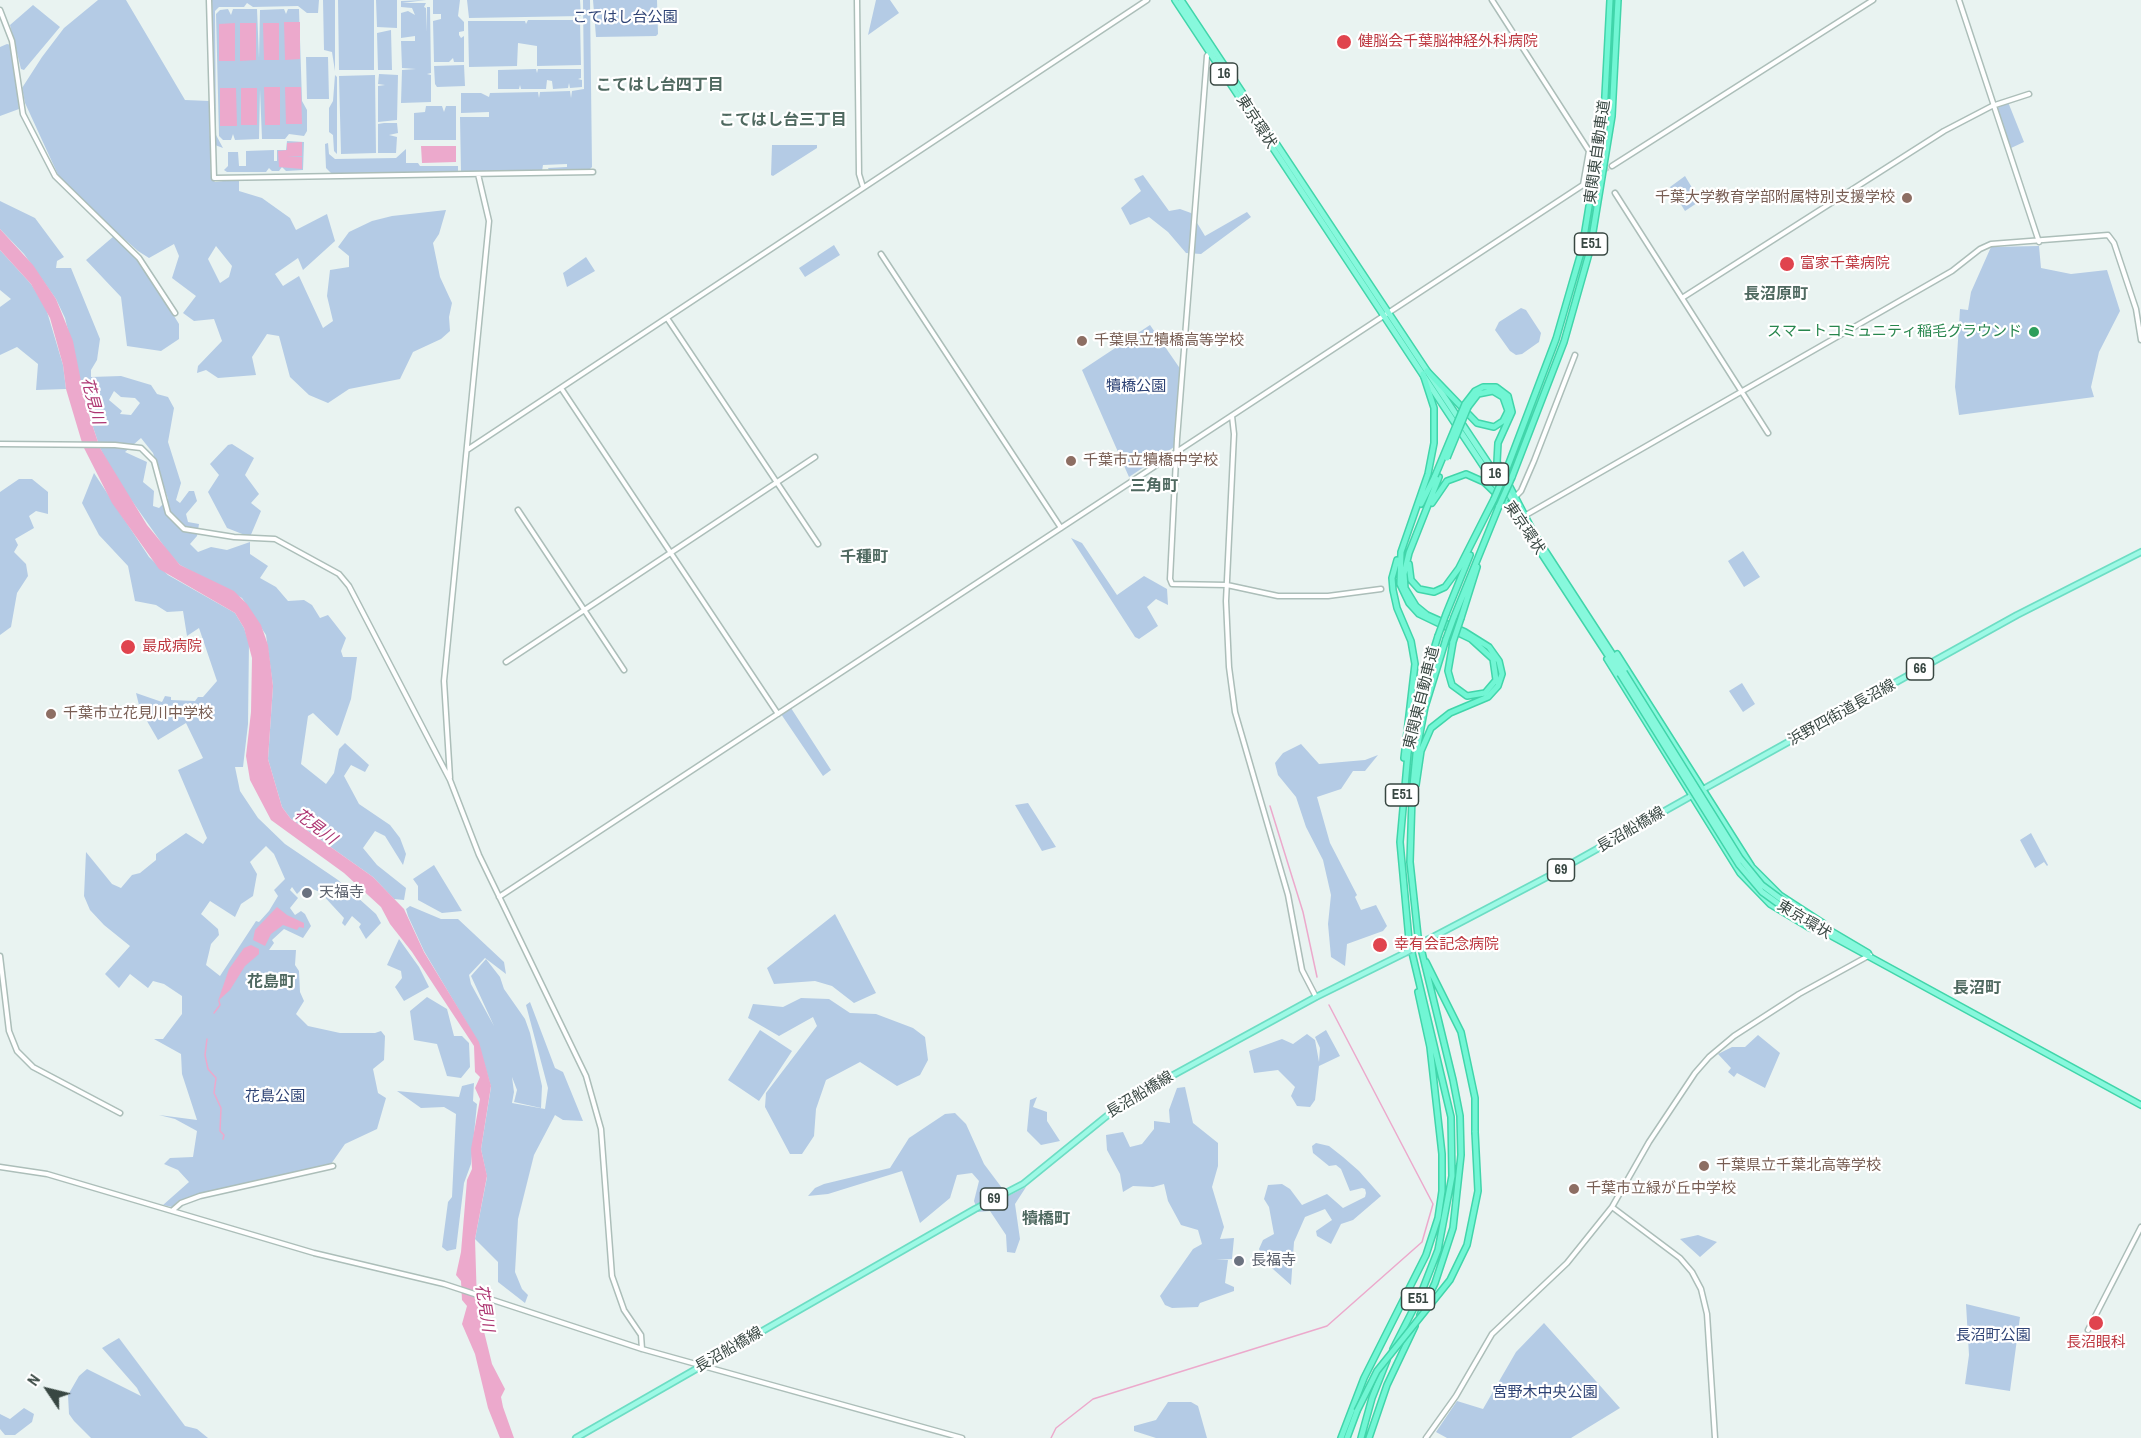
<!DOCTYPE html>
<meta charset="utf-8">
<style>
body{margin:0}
#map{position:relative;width:2141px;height:1438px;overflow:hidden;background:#e9f3f1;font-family:"Archivo Narrow",sans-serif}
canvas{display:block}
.north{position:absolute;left:18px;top:1360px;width:60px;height:60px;-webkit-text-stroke:4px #fff;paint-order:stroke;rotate:305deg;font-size:16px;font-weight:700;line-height:24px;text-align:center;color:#384742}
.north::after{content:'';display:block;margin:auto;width:21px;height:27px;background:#384742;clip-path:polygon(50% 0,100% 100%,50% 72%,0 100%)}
</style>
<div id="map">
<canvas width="2141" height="1438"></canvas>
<div class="north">N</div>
</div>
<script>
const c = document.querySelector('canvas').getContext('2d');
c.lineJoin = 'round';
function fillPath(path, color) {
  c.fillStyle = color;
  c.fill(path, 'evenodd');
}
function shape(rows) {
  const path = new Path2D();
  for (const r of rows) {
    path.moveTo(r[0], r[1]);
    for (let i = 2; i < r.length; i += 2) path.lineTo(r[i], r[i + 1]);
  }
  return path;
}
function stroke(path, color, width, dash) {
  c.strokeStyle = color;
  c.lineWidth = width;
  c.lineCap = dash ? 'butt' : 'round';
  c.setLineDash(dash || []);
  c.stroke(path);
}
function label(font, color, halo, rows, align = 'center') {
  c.font = font + ' "Archivo Narrow","Noto Sans JP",sans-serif';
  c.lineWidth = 4.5;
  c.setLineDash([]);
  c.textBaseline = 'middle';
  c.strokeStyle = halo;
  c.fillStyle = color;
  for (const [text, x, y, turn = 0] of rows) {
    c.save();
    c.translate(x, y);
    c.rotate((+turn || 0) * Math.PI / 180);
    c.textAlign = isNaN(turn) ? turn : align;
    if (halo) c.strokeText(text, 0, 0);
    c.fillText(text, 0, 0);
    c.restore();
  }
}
fillPath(shape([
 [98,0,126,0,185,100,209,101,211,177,215,182,239,179,239,191,262,198,290,218,296,230,327,214,335,241,303,270,298,258,275,274,283,286,299,276,323,328,333,321,327,296,330,270,349,267,349,256,338,247,349,232,372,221,392,216,446,210,439,234,433,243,440,277,452,303,449,317,450,331,441,339,413,352,400,379,349,389,328,403,309,395,290,377,279,336,267,334,252,357,256,375,218,378,206,370,197,373,198,366,222,341,214,319,194,321,183,313,196,296,172,278,179,256,174,244,149,258,138,251,97,215,59,177,25,103,22,88,42,57,64,28],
 [216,246,232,266,229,277,220,283,208,259],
 [212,0,319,0,318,13,307,13,298,6,253,7,247,3,244,7,219,7,215,11,216,135,223,148,215,145],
 [323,0,335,0,335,71,332,52,324,50],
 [338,0,374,0,374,70,339,70],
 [376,0,397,0,397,28,377,27],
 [426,0,402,3,426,3,424,7,426,8,427,32,427,7,430,7,431,73,427,74,431,75,431,102,401,103,402,70,416,69,402,68,401,41,415,41,415,36,401,38,401,13,408,11,415,15,412,8,401,7,401,1],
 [433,0,460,0,458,16,464,22,464,31,459,32,459,35,461,38,464,36,464,62,454,62,453,58,449,62,434,62,433,21,441,19,441,14,433,14],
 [467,0,580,0,581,16,469,18],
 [583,0,590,0,592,167,589,170,549,170,548,168,567,167,567,164,543,165,542,171,461,172,460,117,489,117,489,112,461,113,461,93,481,93,489,97,490,93,538,92,539,98,540,92,570,91,571,98,572,91,584,89],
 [593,0,657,0,658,34,656,36,596,37],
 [876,0,890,0,899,13,868,35],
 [33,5,60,27,24,70,21,69,10,25],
 [228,9,231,15,233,9,257,9,259,58,260,10,284,9,286,14,288,9,299,9,302,101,307,110,307,131,304,136,289,134,285,139,262,139,260,90,259,139,235,140,233,134,231,140,223,140,219,136,216,14,220,10],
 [528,20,580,20,581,65,537,66,537,46,518,43,517,66,469,67,468,21,525,21,526,24],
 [391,30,392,70,378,70,377,33],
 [7,44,11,45,19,109,0,116,0,47],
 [306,57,328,57,329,99,307,99],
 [464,65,465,86,437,87,435,84,434,66],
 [536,69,537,73,538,69,581,69,581,78,578,79,582,80,582,87,570,88,569,83,568,88,553,89,552,81,547,80,546,89,521,89,520,85,519,89,498,89,498,70],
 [379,74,398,75,397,120,378,122,378,86,385,85,378,84],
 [335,75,337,77,337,154,334,151,333,135,329,132,329,108,333,101],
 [375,75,376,153,341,154,339,76],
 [2008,102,2024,142,2011,148,1997,108],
 [426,106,442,106,444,112,446,106,456,106,456,140,414,140,414,113,425,112],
 [384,123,397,123,398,133,389,135,397,137,396,153,378,153,378,124],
 [287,141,304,142,303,170,286,171,282,167,279,171,272,171,269,168,266,172,227,172,224,170,228,166,228,152,238,152,239,166,246,166,246,151,274,150,274,161,277,161,277,150,286,150],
 [328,143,329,154,335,159,396,158,406,149,406,163,418,163,420,166,458,166,458,172,332,174,326,168,325,144],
 [772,145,817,145,817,148,773,176,771,175],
 [1143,175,1169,211,1180,209,1191,213,1205,236,1247,212,1251,217,1201,254,1186,253,1168,232,1149,217,1130,225,1121,208,1141,191,1134,179],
 [1685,176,1700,201,1685,211,1670,187],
 [0,201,35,218,64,257,57,261,56,268,71,268,100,339,97,360,91,370,91,377,121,376,151,385,157,394,168,397,174,408,168,442,181,483,176,500,180,503,189,491,194,491,197,501,186,514,188,522,199,524,197,536,190,544,198,552,211,547,227,550,250,542,250,554,268,566,260,578,276,587,288,601,304,600,312,605,320,618,328,615,346,638,341,651,343,657,357,657,351,699,339,734,337,736,313,713,308,716,301,764,326,784,334,773,339,749,345,743,369,765,365,772,351,765,344,776,359,804,390,825,400,838,406,854,403,865,385,836,375,831,363,848,377,865,406,888,404,900,394,899,373,877,291,819,282,807,268,759,273,686,266,635,242,598,180,565,168,552,115,477,100,448,93,427,95,405,81,385,65,318,56,299,24,254,0,229],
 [114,391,121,397,135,398,140,403,131,415,120,414,122,411,109,400],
 [141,438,153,453,168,499,159,508,153,506,154,491,143,482,147,462,125,452],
 [114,236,140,261,179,324,179,339,161,351,127,346,121,297,86,260],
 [834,245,840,255,805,277,799,268],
 [2039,246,2041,268,2071,274,2107,270,2120,311,2099,352,2091,387,2094,397,1959,415,1955,387,1960,309,1968,310,1971,292,1991,247],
 [0,250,31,284,45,305,63,365,66,389,36,390,38,364,17,347,0,355,0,307,11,299,0,290],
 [586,257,595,271,567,287,563,273],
 [1521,308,1526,310,1541,333,1539,342,1522,354,1516,355,1510,351,1495,330,1499,322],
 [1150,325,1181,370,1174,447,1129,477,1082,370],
 [232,444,254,458,245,475,259,494,251,503,261,511,250,537,227,528,208,492,219,475,210,464,228,445],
 [94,473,149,557,168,575,235,613,244,628,249,643,248,724,243,767,235,767,240,791,258,818,285,844,338,880,376,914,381,923,366,939,359,927,361,924,352,916,345,926,342,923,344,918,320,892,305,886,297,894,292,887,290,890,298,898,290,908,295,915,301,911,305,914,311,926,303,938,284,929,272,940,274,943,269,950,296,950,295,965,299,971,300,992,304,1001,296,1014,308,1026,340,1033,375,1033,381,1031,385,1036,384,1060,373,1069,378,1093,386,1098,377,1129,345,1144,331,1164,204,1193,178,1201,172,1207,163,1205,189,1182,178,1170,164,1164,170,1158,193,1157,197,1131,175,1119,159,1115,197,1120,182,1074,181,1054,154,1039,163,1039,182,1014,182,996,164,984,153,981,148,988,130,974,119,988,105,974,130,946,104,925,90,910,84,896,86,852,112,884,121,888,132,875,140,873,156,860,156,854,186,833,203,844,207,838,178,770,203,758,186,723,158,740,140,709,136,693,162,702,165,696,171,697,171,700,195,701,198,697,203,697,217,681,199,628,187,636,183,611,167,612,156,605,135,601,128,566,99,535,82,503],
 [266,846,274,854,285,879,274,890,278,896,269,911,259,922,256,921,220,976,206,965,211,944,219,935,218,929,201,914,210,901,235,917,241,904,253,896,257,874,250,862],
 [19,479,32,479,48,492,48,514,36,511,29,516,34,528,15,539,18,545,14,552,26,564,28,576,17,593,11,627,0,635,0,492],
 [1071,538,1082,543,1117,595,1144,576,1167,589,1168,605,1156,599,1147,607,1158,626,1139,639,1135,637],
 [1743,551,1760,577,1744,587,1728,561],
 [1742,683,1755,704,1743,712,1729,691],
 [791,708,831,770,823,776,781,714],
 [1301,744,1319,764,1365,760,1378,755,1365,771,1353,771,1341,789,1317,797,1330,843,1357,895,1355,897,1361,910,1376,905,1387,926,1383,931,1347,944,1345,966,1331,957,1328,924,1331,895,1323,860,1306,827,1296,797,1278,775,1275,763,1283,753],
 [1028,803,1056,847,1042,851,1015,805],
 [2031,833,2048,865,2047,866,2044,862,2035,868,2020,840],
 [434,865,462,911,442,913,418,900,418,886,413,879],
 [410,906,441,919,458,919,504,962,506,974,485,958,469,975,471,984,494,1026,471,976,486,959,500,977,504,989,525,1019,530,1033,542,1086,541,1108,514,1102,517,1090,512,1077,514,1092,512,1103,545,1109,548,1088,526,1005,530,1002,555,1068,563,1072,583,1121,563,1120,555,1115,534,1155,518,1219,515,1272,522,1289,528,1295,525,1303,498,1282,498,1262,475,1239,487,1177,481,1149,491,1087,478,1042,424,951,408,916,406,909],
 [835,914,876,993,854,1003,832,986,815,981,774,984,767,968],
 [399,939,419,967,429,987,404,1001,395,987,402,978,401,971,387,965],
 [427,997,447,1009,454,1036,462,1036,469,1043,470,1067,461,1078,447,1076,437,1044,414,1040,410,1011],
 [801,998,829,999,850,1013,876,1014,913,1028,925,1037,928,1060,920,1075,897,1086,860,1062,826,1080,816,1109,814,1136,802,1154,790,1154,765,1107,766,1093,817,1026,813,1017,779,1036,748,1018,753,1004,783,1007],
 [760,1030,792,1051,759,1101,728,1080],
 [1326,1030,1340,1056,1319,1066,1315,1100,1310,1107,1297,1106,1291,1096,1295,1087,1278,1070,1254,1073,1249,1051,1282,1039,1293,1044,1307,1034,1315,1040,1319,1062,1320,1048,1315,1037],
 [1758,1035,1780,1053,1765,1088,1737,1073,1734,1077,1728,1072,1731,1068,1718,1054,1732,1047,1745,1047],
 [474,1083,473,1101,477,1104,471,1164,464,1183,456,1249,447,1251,442,1247,448,1202,452,1197,456,1114,444,1107,421,1108,397,1091,459,1097,462,1086],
 [1185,1087,1193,1123,1218,1143,1218,1166,1212,1187,1224,1227,1220,1239,1234,1238,1232,1259,1216,1260,1228,1260,1225,1283,1234,1287,1234,1291,1200,1303,1198,1307,1172,1308,1165,1305,1160,1296,1193,1249,1202,1244,1198,1230,1181,1225,1168,1201,1164,1184,1153,1187,1133,1186,1123,1192,1120,1174,1107,1150,1106,1135,1123,1132,1130,1147,1142,1144,1154,1129,1154,1121,1170,1123,1169,1110,1177,1088],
 [1037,1097,1033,1107,1047,1112,1047,1121,1060,1141,1041,1145,1027,1131,1030,1100],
 [955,1113,966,1124,984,1164,1008,1196,1026,1187,1015,1204,1020,1239,1015,1253,1007,1252,1006,1235,990,1211,978,1212,974,1201,979,1181,972,1173,957,1175,950,1198,920,1223,902,1171,828,1194,808,1196,815,1188,824,1184,890,1168,909,1138,945,1114],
 [1316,1143,1329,1146,1343,1157,1359,1171,1381,1196,1353,1220,1341,1224,1331,1244,1317,1236,1316,1231,1332,1220,1325,1209,1305,1217,1294,1242,1291,1285,1265,1262,1259,1249,1263,1240,1274,1234,1269,1207,1264,1199,1268,1185,1282,1184,1290,1189,1302,1205,1327,1194,1343,1208,1365,1197,1366,1193,1365,1189,1362,1188,1350,1191,1341,1169,1336,1165,1329,1166,1313,1153,1312,1146],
 [1698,1235,1717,1242,1700,1257,1680,1239],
 [1966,1304,2020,1317,2010,1391,1965,1384,1969,1355],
 [1544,1323,1620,1408,1571,1438,1447,1438,1436,1432,1457,1401,1483,1409,1516,1352],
 [119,1338,185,1426,197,1429,208,1438,91,1438,74,1421,69,1414,68,1395,79,1376,87,1369,141,1396,137,1388,102,1348],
 [1168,1402,1191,1402,1198,1406,1207,1438,1156,1438,1134,1431,1134,1426,1156,1420],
 [24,1408,34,1414,32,1422,15,1435,5,1435,0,1429,0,1414,10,1419]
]), '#b4cbe5');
fillPath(shape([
 [284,22,300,22,300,59,285,60],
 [235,23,235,61,219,61,219,24],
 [240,23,256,23,256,60,240,61],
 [263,23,279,23,279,60,264,60],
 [264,87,280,87,280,125,265,125],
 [285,87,301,87,302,124,286,124],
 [220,88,236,88,237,126,220,126],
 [241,88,257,88,257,125,241,125],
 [302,142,302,156,287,156,302,157,302,169,279,167,278,151,287,150,287,143],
 [421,146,456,146,456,162,422,163],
 [0,229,33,265,56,299,73,341,86,406,100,448,147,525,180,565,234,591,247,604,261,625,268,645,273,686,268,759,282,807,291,819,373,877,404,909,424,952,479,1042,491,1086,481,1149,487,1176,475,1239,477,1303,492,1364,505,1389,501,1397,503,1407,514,1438,500,1438,488,1408,475,1354,462,1324,467,1306,462,1300,461,1281,456,1275,461,1252,467,1180,472,1169,471,1149,480,1099,475,1088,480,1077,475,1072,474,1046,412,952,390,924,381,907,344,873,271,820,250,780,246,756,251,712,252,658,244,628,235,613,159,569,112,503,83,446,66,389,63,365,50,318,31,284,0,250],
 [277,907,287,915,304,923,304,928,299,927,297,930,283,925,271,934,265,946,253,940,255,930],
 [251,945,259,949,259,954,245,966,230,990,218,1001,229,969,244,948]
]), '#eca9cc');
stroke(shape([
 [1270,806,1303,912,1317,977],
 [214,1013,220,1005,219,1001],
 [207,1039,205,1055,208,1069,216,1078,214,1093,221,1108,220,1131,224,1135,223,1139],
 [1051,1438,1056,1428,1093,1399,1327,1326,1422,1242,1433,1204,1329,1005]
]), '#eca9cc', 1.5);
stroke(shape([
 [1595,177,1612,166]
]), '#c6d1ce', 4, [4, 2]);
const tertiary = shape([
 [209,0,214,178,593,172],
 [857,0,859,174,863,187],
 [1492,0,1589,151,1583,185],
 [1959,0,2039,242],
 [0,10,12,41,23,114,55,176,139,258,175,313],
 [1210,52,1207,56,1177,439,1170,579,1172,584,1227,585,1278,596,1328,596,1381,589],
 [1612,166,1873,0],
 [1615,193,1768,433],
 [881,254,1061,528],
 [1682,298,1944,131,1992,106,2029,94],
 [667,318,818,544],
 [561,388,778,714],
 [1232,416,1234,434,1226,601,1229,667,1235,712,1288,895,1302,970,1316,997],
 [0,444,115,445,141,448,154,461,168,513,184,529,234,537,275,539,339,574,349,586,450,780,479,855,586,1076,601,1129,612,1276,624,1310,641,1335,642,1349],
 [467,450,1147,0],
 [1515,497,1521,491,1534,461,1575,355],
 [518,510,624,670],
 [1526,515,1952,271,1980,249,1991,244,2108,235,2114,243,2136,309,2141,340],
 [506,662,815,457],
 [450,778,444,681,489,221,478,174],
 [499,897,1589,181],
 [0,956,9,1031,17,1051,33,1067,120,1113],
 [0,1167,47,1174,314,1253,444,1284,642,1349,962,1438],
 [1612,1207,1680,1258,1692,1272,1701,1289,1707,1314,1715,1438],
 [173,1210,181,1203,200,1196,333,1166],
 [2088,1330,2141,1227],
 [1426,1438,1456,1396,1492,1334,1567,1263,1612,1207,1649,1142,1695,1073,1709,1057,1734,1036,1799,994,1870,955]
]);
const primary = shape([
 [1700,791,2017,615,2141,552],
 [1429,939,1549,876,1693,795],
 [576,1438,975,1209,1023,1184,1124,1102,1316,997,1405,953]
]);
const trunk = shape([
 [1175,0,1505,499],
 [1181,0,1522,514],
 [1511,507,1620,674],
 [1533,532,1624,672],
 [1617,654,1752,867,1780,895,1823,923,1827,929],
 [1607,659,1740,873,1770,904,1810,928],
 [1795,916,2141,1105],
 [1824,927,1868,953]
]);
const motorway = shape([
 [1427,371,1477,423,1494,427,1503,421,1508,411,1503,397,1493,391,1478,394,1468,407],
 [1423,374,1434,408,1434,443,1428,474,1401,552,1400,584,1409,603,1419,614,1471,639,1493,659,1496,680,1485,693,1467,696,1452,685,1448,671,1453,642],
 [1465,404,1475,391,1483,387,1496,387,1508,396,1512,412,1498,443,1497,462,1535,535],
 [1506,471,1556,339,1582,249,1604,115,1610,0],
 [1512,477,1564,342,1590,250,1612,116,1618,0],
 [1432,503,1447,481,1466,474,1484,482,1512,509],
 [1421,504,1435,476],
 [1397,560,1392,578,1393,590,1397,608,1411,641,1415,664,1404,758],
 [1409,564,1411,580,1419,589,1434,592,1445,587,1459,568,1494,499],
 [1446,614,1470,555],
 [1454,617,1499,506],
 [1461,618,1477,567],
 [1416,785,1421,751,1431,728,1450,713,1488,697,1498,686,1502,674,1499,661,1489,647,1465,632,1427,615,1416,606,1405,588,1404,574,1409,553,1439,477],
 [1426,962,1461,1032,1475,1098,1475,1132],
 [1420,1315,1435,1283,1453,1228,1461,1155,1460,1116,1453,1080,1418,936,1410,862,1412,797,1416,754,1425,707,1446,639],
 [1393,1349,1420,1296,1438,1250,1452,1176,1451,1117,1409,940,1400,842,1408,753,1417,704,1438,636],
 [1341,1438,1364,1378,1426,1255,1438,1218,1442,1191,1442,1154,1430,1047,1418,992],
 [1347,1438,1357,1411],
 [1361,1438,1372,1398,1387,1360],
 [1369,1438,1387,1385,1415,1326]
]);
stroke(tertiary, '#acbeb9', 7);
stroke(primary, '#6dddc4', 8);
stroke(trunk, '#41d5aa', 8);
stroke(motorway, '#41d5aa', 8);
stroke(tertiary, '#fff', 4);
stroke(primary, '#9df9e5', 4.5);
stroke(trunk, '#87f8dc', 5);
stroke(motorway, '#71f6d4', 5);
const primaryBridge = shape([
 [1405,953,1429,939]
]);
const trunkBridge = shape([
 [1624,672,1740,858,1762,885,1797,911],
 [1620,674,1739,865,1762,892,1795,916]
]);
const motorwayBridge = shape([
 [1447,458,1468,407],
 [1435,476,1465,404],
 [1494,499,1506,471],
 [1499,506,1512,477],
 [1438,636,1446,614],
 [1446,639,1454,617],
 [1453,642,1461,618],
 [1357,1411,1377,1371,1450,1280,1467,1245,1478,1191,1475,1132]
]);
stroke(primaryBridge, '#6dddc4', 8, []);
stroke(trunkBridge, '#41d5aa', 8, []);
stroke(motorwayBridge, '#41d5aa', 8, []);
stroke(primaryBridge, '#9df9e5', 4.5);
stroke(trunkBridge, '#87f8dc', 5);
stroke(motorwayBridge, '#71f6d4', 5);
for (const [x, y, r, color] of [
 [1344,42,8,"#e0444e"],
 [1907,198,6,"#8d6e63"],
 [1787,264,8,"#e0444e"],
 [2034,332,6,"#2e9e5b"],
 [1082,341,6,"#8d6e63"],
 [1071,461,6,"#8d6e63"],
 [128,647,8,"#e0444e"],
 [51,714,6,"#8d6e63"],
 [307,893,6,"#6b7280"],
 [1380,945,8,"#e0444e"],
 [1704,1166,6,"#8d6e63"],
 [1574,1189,6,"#8d6e63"],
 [1239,1261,6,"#6b7280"],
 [2096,1323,8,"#e0444e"]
]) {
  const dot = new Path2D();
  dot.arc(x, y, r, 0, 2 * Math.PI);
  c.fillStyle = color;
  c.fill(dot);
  stroke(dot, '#fff', 2);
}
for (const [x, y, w] of [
 [1224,74,27],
 [1591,244,33],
 [1495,474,27],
 [1920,669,27],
 [1402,795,33],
 [1561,870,27],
 [994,1199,27],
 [1418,1299,33]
]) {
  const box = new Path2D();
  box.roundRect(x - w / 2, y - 11, w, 22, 4.5);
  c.fillStyle = '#fff';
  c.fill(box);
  stroke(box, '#384742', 1.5);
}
label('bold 14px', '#384742', null, [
 ["16",1224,74],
 ["E51",1591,244],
 ["16",1495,474],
 ["66",1920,669],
 ["E51",1402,795],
 ["69",1561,870],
 ["69",994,1199],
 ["E51",1418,1299]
]);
label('15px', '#2e4375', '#fff', [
 ["こてはし台公園",625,18],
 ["犢橋公園",1136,387],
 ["花島公園",275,1097],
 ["長沼町公園",1993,1336],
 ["宮野木中央公園",1545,1393]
]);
label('15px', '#be3a42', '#fff', [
 ["健脳会千葉脳神経外科病院",1358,42],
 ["富家千葉病院",1800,264],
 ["最成病院",142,647],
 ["幸有会記念病院",1394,945],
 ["長沼眼科",2096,1343,"center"]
], 'left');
label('15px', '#384742', '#fff', [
 ["東京環状",1256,122,57],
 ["東関東自動車道",1598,152,-82],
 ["東京環状",1524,528,56],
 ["東関東自動車道",1422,698,-76],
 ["浜野四街道長沼線",1842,713,-29],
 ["長沼船橋線",1631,830,-30],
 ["東京環状",1804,920,31],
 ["長沼船橋線",1140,1095,-31],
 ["長沼船橋線",729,1350,-30]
]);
label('15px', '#785e54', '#fff', [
 ["千葉大学教育学部附属特別支援学校",1895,198,"right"],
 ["千葉県立犢橋高等学校",1094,341],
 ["千葉市立犢橋中学校",1083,461],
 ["千葉市立花見川中学校",63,714],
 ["千葉県立千葉北高等学校",1716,1166],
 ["千葉市立緑が丘中学校",1586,1189]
], 'left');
label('15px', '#27864d', '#fff', [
 ["スマートコミュニティ稲毛グラウンド",2022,332]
], 'right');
label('15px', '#5b616d', '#fff', [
 ["天福寺",319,893],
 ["長福寺",1251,1261]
], 'left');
label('bold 16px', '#4f6960', '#fff', [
 ["こてはし台四丁目",660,86],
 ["こてはし台三丁目",783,121],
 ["長沼原町",1776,295],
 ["三角町",1154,487],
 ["千種町",864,558],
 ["花島町",271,983],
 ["長沼町",1977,989],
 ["犢橋町",1046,1220]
]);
label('italic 16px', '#ad3672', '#fff', [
 ["花見川",92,401,75],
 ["花見川",315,827,37],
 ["花見川",484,1308,81]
]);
</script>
